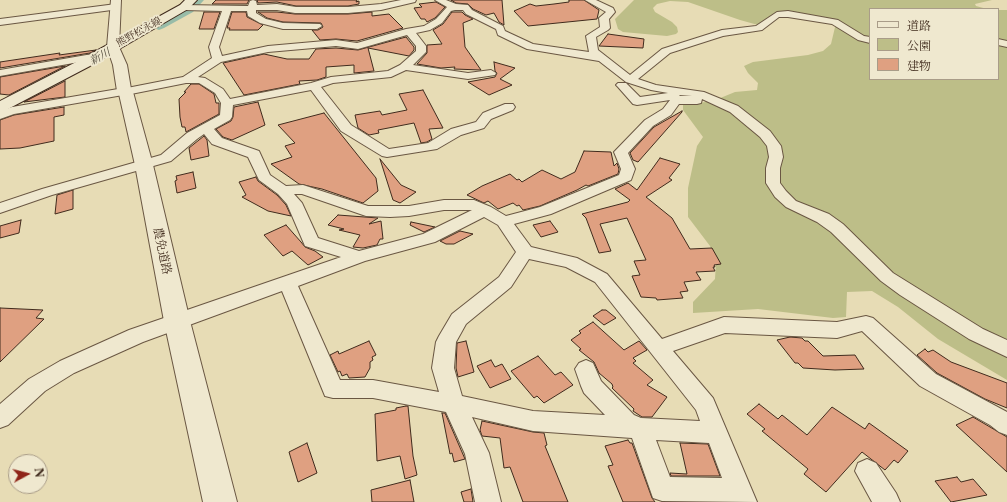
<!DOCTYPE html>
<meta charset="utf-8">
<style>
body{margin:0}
#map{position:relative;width:1007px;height:502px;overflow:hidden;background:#e7dcb5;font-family:"Libre Caslon Text","Noto Serif JP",serif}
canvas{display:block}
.legend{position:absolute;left:869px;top:8px;width:130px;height:72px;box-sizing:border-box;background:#efe8cf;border:1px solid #a99c88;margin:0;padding:5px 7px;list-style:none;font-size:12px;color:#402b1d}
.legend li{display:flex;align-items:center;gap:8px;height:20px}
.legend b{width:20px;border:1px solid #a99c88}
.north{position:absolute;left:8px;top:454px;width:40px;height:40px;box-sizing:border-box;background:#efe8cf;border:1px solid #a99c88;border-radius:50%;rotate:83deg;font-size:11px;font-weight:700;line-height:16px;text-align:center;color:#402b1d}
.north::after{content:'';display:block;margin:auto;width:14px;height:18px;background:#8f2418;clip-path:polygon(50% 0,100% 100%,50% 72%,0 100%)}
</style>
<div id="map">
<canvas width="1007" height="502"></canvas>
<ul class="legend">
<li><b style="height:5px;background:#efe8cf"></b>道路</li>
<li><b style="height:11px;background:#bdbe88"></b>公園</li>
<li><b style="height:11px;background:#dfa081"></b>建物</li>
</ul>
<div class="north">N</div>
</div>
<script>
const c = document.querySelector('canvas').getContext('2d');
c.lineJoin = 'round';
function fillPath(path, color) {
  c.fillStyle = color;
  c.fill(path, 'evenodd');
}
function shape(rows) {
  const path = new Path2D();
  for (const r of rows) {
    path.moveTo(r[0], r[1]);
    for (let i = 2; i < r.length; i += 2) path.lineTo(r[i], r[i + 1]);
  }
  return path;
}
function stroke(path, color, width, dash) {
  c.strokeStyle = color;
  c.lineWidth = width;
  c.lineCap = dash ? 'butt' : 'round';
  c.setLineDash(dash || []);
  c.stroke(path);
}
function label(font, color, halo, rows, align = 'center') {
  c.font = font + ' "Libre Caslon Text","Noto Serif JP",serif';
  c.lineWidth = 3.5;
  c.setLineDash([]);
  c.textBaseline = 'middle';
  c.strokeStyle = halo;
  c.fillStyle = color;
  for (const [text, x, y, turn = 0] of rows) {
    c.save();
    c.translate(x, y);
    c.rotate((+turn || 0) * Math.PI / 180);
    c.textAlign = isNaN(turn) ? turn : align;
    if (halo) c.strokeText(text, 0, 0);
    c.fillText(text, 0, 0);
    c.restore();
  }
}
fillPath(shape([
 [634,0,992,0,975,4,976,6,987,9,870,9,870,79,998,79,998,10,1007,10,1007,380,938,339,898,307,872,291,847,292,846,317,833,318,758,309,693,313,693,302,715,279,716,262,710,246,688,217,688,188,697,146,703,137,683,110,683,105,713,101,735,92,757,90,758,83,748,73,744,66,753,62,808,55,823,51,831,44,836,23,780,15,758,25,740,20,688,2,670,1,657,4,653,8,655,12,672,22,677,27,678,32,676,34,667,36,623,32,618,29,615,19]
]), '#bdbe88');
fillPath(shape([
 [189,0,204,0,193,12,164,28,159,30,154,28,151,25,154,22,183,6,189,0]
]), '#98bca8');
const building = shape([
 [216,0,249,0,247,4,212,4,216,0],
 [257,0,357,0,356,2,359,1,359,4,348,6,296,6,277,2,258,3,257,0],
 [451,0,502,0,504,25,499,22,494,13,486,15,473,9,468,4,456,3,451,0],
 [569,0,584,0,599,10,597,19,528,26,514,11,530,4,536,6,554,4,569,2,569,0],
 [436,2,445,7,435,18,427,22,425,19,421,19,414,8,422,7,419,4,436,2],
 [204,12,220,12,214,29,199,29,204,12],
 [232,12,246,12,247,17,263,25,258,30,229,30,230,28,227,28,232,12],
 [258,12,277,12,295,14,348,14,372,12,372,16,389,14,403,28,357,41,336,39,320,40,312,30,318,30,323,27,321,23,283,22,267,18,258,12],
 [452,12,462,12,465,15,473,19,463,23,465,47,481,70,454,69,455,67,441,68,417,64,427,53,427,45,442,44,433,30,443,24,452,12],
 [608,34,644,39,643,48,599,46,608,34],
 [406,37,414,47,414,50,409,56,368,48,374,71,354,73,354,65,326,67,326,77,317,80,299,81,300,84,244,95,223,63,264,54,287,59,309,59,316,49,336,48,358,50,406,37],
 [96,50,90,53,0,68,0,62,60,53,59,55,96,50],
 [494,62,515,68,500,79,512,85,489,95,468,82,495,77,497,73,495,71,494,62],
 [65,66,9,95,0,94,0,77,65,66],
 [65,81,65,97,24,102,65,81],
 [191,84,199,84,214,94,216,103,219,103,219,114,186,132,185,127,182,127,180,117,179,99,186,92,184,92,191,84],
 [423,90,443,128,429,129,432,139,427,142,421,143,414,123,378,130,379,133,369,135,358,128,355,115,380,111,382,115,407,110,399,94,423,90],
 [258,102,265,125,232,140,223,137,216,129,231,121,233,117,234,107,258,102],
 [64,107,64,115,54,117,54,141,20,148,0,149,0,120,14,115,64,107],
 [682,111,682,112,638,162,633,160,630,153,654,127,682,111],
 [324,113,376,178,378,191,363,203,322,189,299,184,271,164,292,157,285,146,295,143,278,125,324,113],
 [204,136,207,140,209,156,191,160,189,148,204,136],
 [584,151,611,152,614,166,617,163,619,169,618,174,588,186,586,185,577,190,540,206,523,210,519,205,517,206,513,203,498,209,488,201,484,203,467,195,482,186,510,174,517,180,519,179,522,182,542,170,561,179,575,172,584,151],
 [660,158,680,164,669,178,672,180,646,197,672,218,690,249,712,248,721,264,714,265,715,267,713,267,715,271,696,272,701,280,684,282,688,291,680,292,683,298,657,300,656,298,641,297,632,276,640,275,634,261,646,260,627,218,600,224,611,251,599,253,586,218,582,214,628,202,630,200,615,189,628,183,637,190,660,158],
 [380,159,401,185,416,192,400,203,393,200,380,159],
 [193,172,196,188,177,193,175,181,177,180,176,176,193,172],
 [256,177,258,181,277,195,286,205,291,216,268,211,242,197,246,195,239,182,256,177],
 [73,190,73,209,55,214,57,195,73,190],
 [338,215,378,218,369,224,381,221,383,239,380,239,377,245,363,248,353,247,360,235,339,230,344,229,328,225,338,215],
 [21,220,19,233,0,238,0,226,21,220],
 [550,221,558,232,541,237,533,225,550,221],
 [411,222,435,227,424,232,410,225,411,222],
 [286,225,301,242,305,247,315,251,323,257,308,265,292,251,283,256,264,235,286,225],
 [460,231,473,234,454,244,446,244,440,241,460,231],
 [0,308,43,310,36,318,44,319,0,362,0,308],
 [602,310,606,310,616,318,604,325,593,316,602,310],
 [593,322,624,350,639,341,647,350,633,358,636,361,633,363,653,380,647,385,667,397,652,417,642,417,633,411,634,409,612,388,613,387,612,384,599,373,594,362,579,350,581,349,571,340,581,333,579,331,593,322],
 [790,337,802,338,805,341,808,341,823,356,855,355,864,369,835,370,803,368,798,363,795,363,777,340,790,337],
 [369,341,376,355,372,357,373,360,370,362,370,368,365,377,349,378,347,374,342,376,340,371,338,372,330,355,338,351,339,354,369,341],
 [466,341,474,372,458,377,456,368,457,343,466,341],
 [925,349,928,352,933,350,951,362,1007,383,1007,408,985,399,937,373,917,355,925,349],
 [538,356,555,375,561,372,573,385,544,403,537,396,534,398,511,371,538,356],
 [491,360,495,367,502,364,511,379,490,388,477,366,491,360],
 [759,404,778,419,782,415,807,435,832,407,865,429,869,423,908,451,898,463,894,460,885,470,862,452,826,492,804,474,808,469,762,431,765,429,747,414,759,404],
 [406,406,408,406,413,456,417,475,405,479,400,456,377,461,375,414,396,410,396,408,406,406],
 [442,413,445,413,465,459,454,462,452,453,450,454,442,413],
 [973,417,1007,437,1007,472,956,425,973,417],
 [482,421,533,432,544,433,547,445,545,446,568,502,523,502,510,467,504,468,500,438,482,436,480,430,482,421],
 [628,440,630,443,632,443,652,498,655,502,623,502,608,466,613,465,605,446,628,440],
 [307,443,317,473,298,482,289,452,307,443],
 [680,443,708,444,720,476,671,476,670,473,687,474,680,443],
 [957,477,961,482,973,479,987,495,951,502,935,481,957,477],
 [410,480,414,502,372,502,371,490,410,480],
 [471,489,473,502,464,502,461,492,471,489]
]);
fillPath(building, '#dfa081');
stroke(building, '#402b1d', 1);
const minor = shape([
 [253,0,256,1,257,5,277,4,296,7,348,7,381,4,401,0,416,0,415,2,381,10,348,13,295,13,277,10,256,10,256,13,266,19,283,23,320,24,322,26,317,29,283,29,260,23,248,16,247,11,231,11,219,47,222,56,268,46,336,40,357,43,406,29,424,26,436,19,447,7,435,0,446,0,456,4,468,5,472,10,503,26,505,31,533,44,589,52,586,36,600,27,599,18,606,12,585,0,596,0,613,8,615,12,609,19,610,28,608,30,596,37,598,50,630,75,662,49,722,30,756,26,777,12,788,11,838,20,864,36,870,37,870,43,858,40,832,24,788,17,779,17,762,30,723,36,670,53,638,79,656,85,704,92,738,106,770,131,781,146,783,157,780,168,780,183,786,191,796,201,829,214,843,224,893,273,983,329,1007,340,1007,357,969,339,900,295,881,281,831,232,817,222,786,207,775,197,766,183,766,168,769,157,767,146,760,137,730,112,702,99,701,103,697,104,679,104,671,115,653,126,628,153,635,169,631,180,551,214,514,224,531,247,577,258,607,274,662,339,724,317,837,322,866,316,873,318,936,374,1007,412,1007,435,999,432,990,425,920,386,862,331,837,338,725,333,673,351,713,398,757,502,662,501,653,498,632,438,533,431,472,417,489,453,501,502,475,502,465,454,446,412,373,398,333,398,325,396,282,291,143,342,74,373,45,391,8,425,0,428,0,404,29,379,60,361,129,330,341,257,305,246,287,204,278,194,259,180,248,157,212,144,204,134,197,139,171,161,52,195,0,213,0,203,42,189,161,155,187,133,220,115,221,103,215,93,199,83,186,83,126,95,123,95,14,114,0,119,0,111,12,107,124,88,127,88,183,77,212,58,209,47,222,11,184,10,181,9,180,7,181,5,248,6,250,1,253,0],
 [455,10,463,10,466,14,496,29,498,35,527,49,599,61,626,82,651,90,668,93,640,97,626,83,618,83,616,85,618,87,633,104,637,105,670,100,663,109,645,120,614,152,621,169,619,175,540,207,506,216,491,207,474,200,444,200,409,206,368,206,303,185,286,186,270,175,259,151,222,138,214,129,230,120,232,117,233,105,311,90,341,131,382,156,387,157,437,149,461,135,484,128,491,119,513,110,515,107,513,104,505,104,483,113,476,122,451,129,428,143,389,149,351,125,321,87,333,83,391,77,406,70,468,79,495,75,496,73,491,70,468,73,413,65,426,52,426,46,416,33,430,30,442,23,451,11,455,10],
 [407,35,416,46,416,51,400,65,388,71,331,77,311,83,230,99,223,89,205,78,198,77,221,62,268,52,336,46,358,49,407,35],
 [679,95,692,96,680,96,679,95],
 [294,194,302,194,366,216,390,217,409,216,444,210,472,210,423,234,359,251,318,238,302,203,294,194],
 [484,217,498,225,516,252,499,277,452,314,439,336,436,342,432,368,439,392,373,380,340,380,298,286,365,261,435,242,484,217],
 [529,259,566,267,595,282,696,410,700,421,641,418,634,415,601,381,593,363,586,360,579,363,575,369,581,386,584,393,605,415,533,411,462,396,454,368,456,342,466,324,511,287,529,259],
 [656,440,709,443,722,478,670,477,656,440],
 [116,4,119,5,120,7,119,9,0,25,0,19,116,4],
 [998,39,1007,41,1007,47,998,45,998,39],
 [98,53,102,54,103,56,102,58,0,76,0,70,98,53],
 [867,459,876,463,896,493,900,502,872,502,855,471,858,463,867,459]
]);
const tertiary = shape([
 [111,0,121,0,119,47,127,65,131,89,133,92,153,165,190,321,237,502,203,502,164,321,135,165,119,94,117,91,113,65,107,47,111,0]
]);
const secondary = shape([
 [185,0,197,0,188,9,90,66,6,110,0,112,0,101,80,60,180,5,185,0]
]);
stroke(minor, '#6a5743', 2);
stroke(tertiary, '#6a5743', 2);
stroke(secondary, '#402b1d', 2);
fillPath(minor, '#efe8cf');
fillPath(tertiary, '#efe8cf');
fillPath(secondary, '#efe8cf');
label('10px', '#402b1d', '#efe8cf', [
 ["熊野松永線",139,32,-29]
]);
label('italic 11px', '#564f40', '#efe8cf', [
 ["新川",100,57,-29]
]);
label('12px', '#402b1d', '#efe8cf', [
 ["農免道路",162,251,78]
]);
</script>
